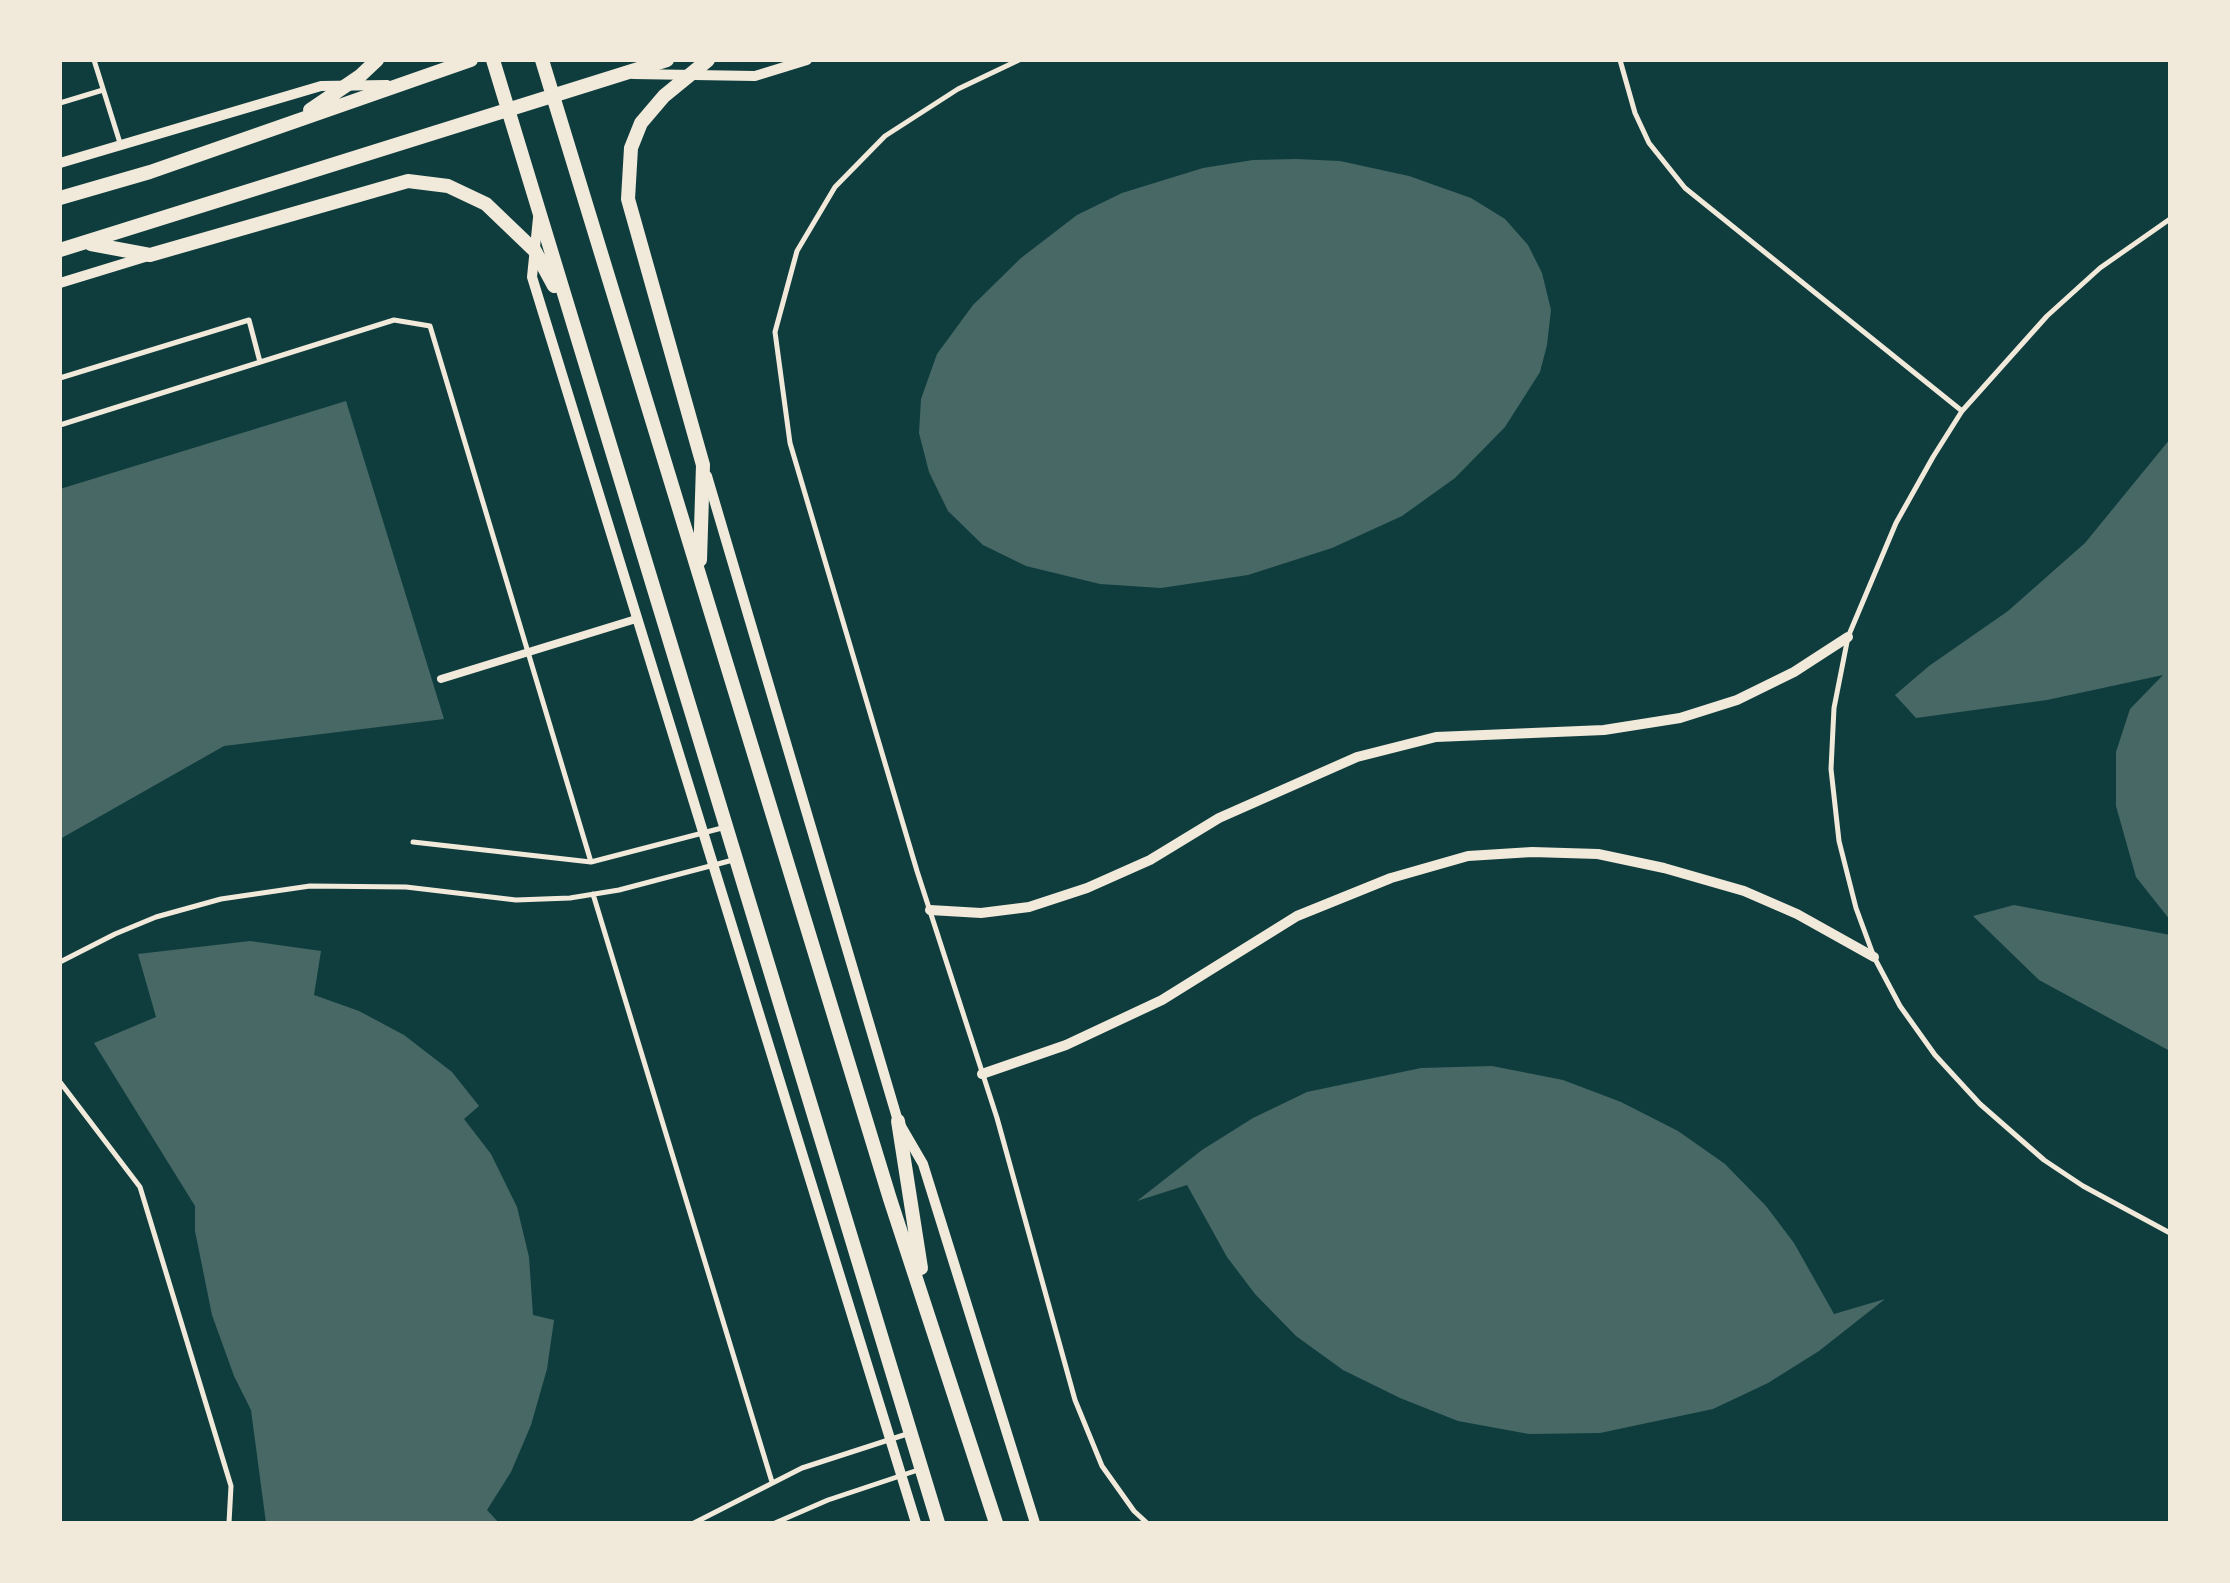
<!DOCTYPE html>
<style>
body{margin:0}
#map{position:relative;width:2230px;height:1583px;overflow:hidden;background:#0f3d3e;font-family:Jost,sans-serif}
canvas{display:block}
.frame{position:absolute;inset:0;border:62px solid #f1e9da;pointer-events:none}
</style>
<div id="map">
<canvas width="2230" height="1583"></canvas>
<div class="frame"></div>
</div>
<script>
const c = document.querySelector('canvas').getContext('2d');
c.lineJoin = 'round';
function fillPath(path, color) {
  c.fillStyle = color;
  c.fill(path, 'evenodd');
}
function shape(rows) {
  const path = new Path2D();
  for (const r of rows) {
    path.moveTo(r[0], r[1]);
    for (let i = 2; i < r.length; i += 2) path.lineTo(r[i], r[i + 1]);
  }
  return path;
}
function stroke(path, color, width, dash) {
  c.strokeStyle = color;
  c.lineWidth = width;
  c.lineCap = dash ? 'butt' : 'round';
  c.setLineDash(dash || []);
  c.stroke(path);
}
fillPath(shape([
 [1296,159,1340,161,1409,176,1471,198,1505,219,1528,245,1542,273,1551,310,1547,345,1540,372,1505,427,1455,478,1402,516,1332,548,1248,575,1161,588,1100,584,1026,566,983,545,948,511,929,472,919,433,921,399,937,354,973,305,1021,258,1077,215,1122,193,1203,168,1253,160],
 [346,401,444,719,224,746,60,839,60,489],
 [2170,439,2170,920,2136,877,2116,806,2116,752,2130,709,2163,675,2047,700,1916,718,1895,695,1929,666,2008,611,2085,543],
 [2014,905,2170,935,2170,1051,2039,980,1973,916],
 [250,941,321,951,314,995,359,1011,404,1035,452,1072,479,1106,464,1119,491,1154,517,1207,529,1257,533,1315,554,1320,547,1369,531,1425,511,1472,487,1510,499,1523,266,1523,251,1410,234,1376,212,1315,195,1231,195,1206,94,1043,156,1017,138,954],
 [1492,1066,1563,1080,1621,1102,1678,1131,1725,1164,1766,1206,1794,1243,1834,1314,1885,1299,1819,1351,1768,1383,1713,1409,1600,1433,1529,1434,1458,1421,1400,1398,1343,1370,1296,1336,1255,1294,1227,1257,1187,1185,1137,1201,1202,1150,1253,1118,1307,1092,1421,1068]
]), '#486865');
stroke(shape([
 [94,60,120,143],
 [1019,60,958,89,885,136,835,187,797,251,775,332,790,443,917,871,997,1118,1075,1400,1102,1466,1134,1511,1147,1523],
 [1620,60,1635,113,1649,143,1685,188,1962,411],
 [60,103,103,90],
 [2170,219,2100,268,2047,316,1962,411,1933,457,1896,523,1848,637,1834,708,1831,769,1839,841,1856,908,1874,957,1900,1006,1935,1055,1980,1104,2044,1160,2083,1186,2170,1233],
 [60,378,249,320,260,362],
 [60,425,394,320,430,326,591,862],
 [413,842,591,862,722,828],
 [593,894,772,1482],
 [60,962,115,934,156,917,221,899,310,886,406,887,516,900,570,898,619,890,733,860],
 [60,1082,140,1187,231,1486,229,1523],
 [694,1523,802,1468,907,1434],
 [775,1523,828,1500,918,1470]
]), '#f1e9da', 5);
stroke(shape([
 [441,679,636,619]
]), '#f1e9da', 8);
stroke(shape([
 [633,74,755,76,807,60],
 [60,163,321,86,387,85],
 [538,218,532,277,916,1523],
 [60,283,145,257],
 [707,476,898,1121,923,1164,1035,1523],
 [930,910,981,913,1029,907,1087,888,1150,860,1219,818,1357,757,1436,737,1604,730,1680,718,1737,700,1794,672,1848,637],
 [982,1074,1066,1045,1162,1000,1297,916,1391,878,1468,856,1532,852,1598,854,1664,868,1744,891,1797,914,1874,957]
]), '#f1e9da', 10);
stroke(shape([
 [493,60,938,1523],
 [542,60,890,1199,996,1523],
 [310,110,360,76,377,60],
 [60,198,150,172,471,60],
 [91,244,150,255,408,181,448,186,486,204,535,251,554,286],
 [60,250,667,60],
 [700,560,703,465,628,199,631,148,641,123,664,96,708,60],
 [898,1121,921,1268]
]), '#f1e9da', 14);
</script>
